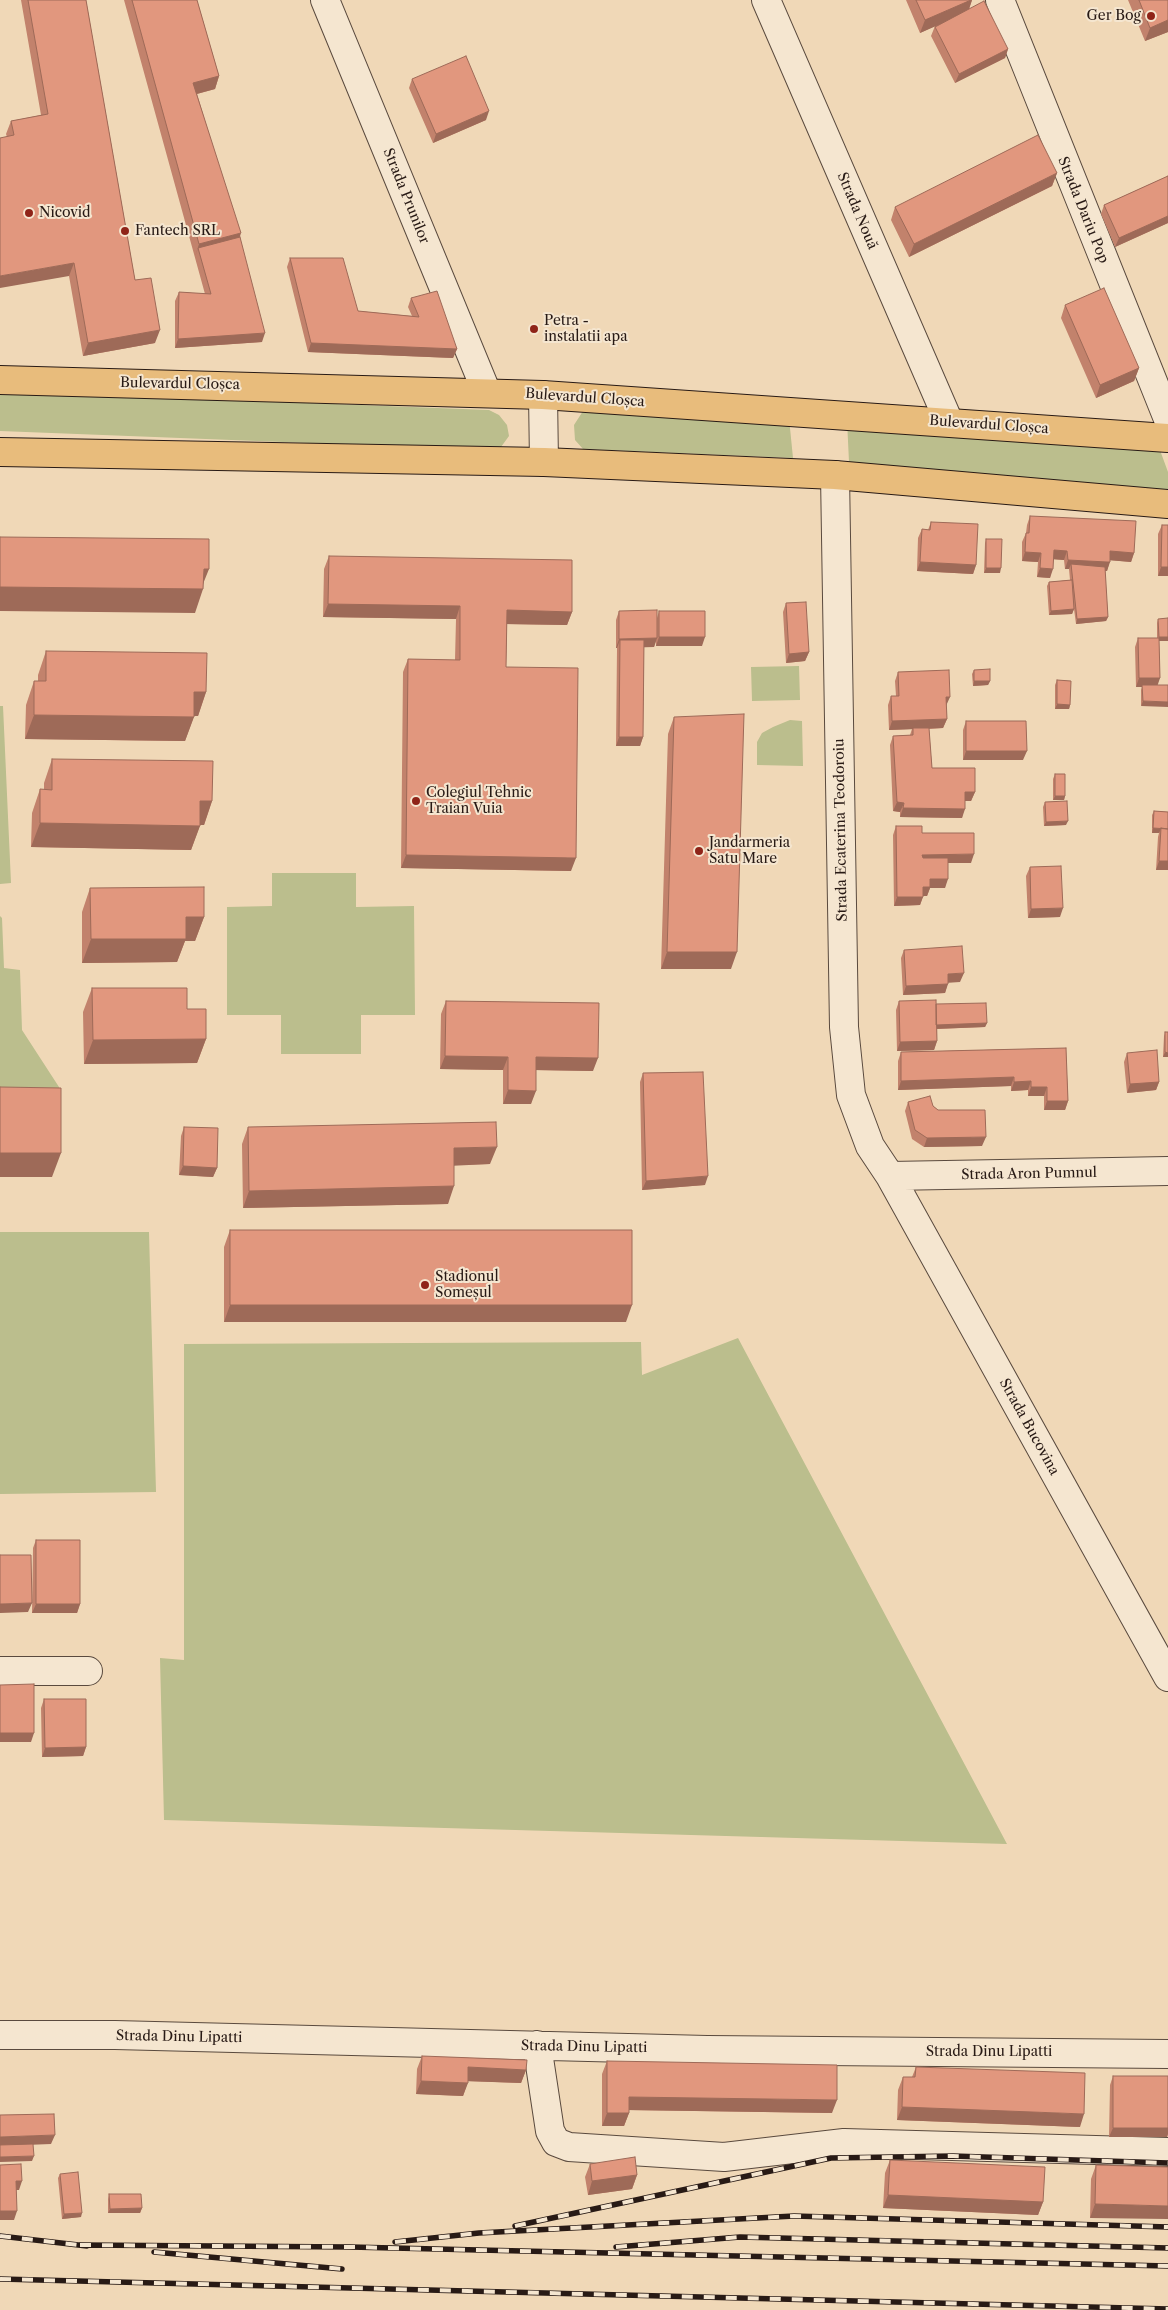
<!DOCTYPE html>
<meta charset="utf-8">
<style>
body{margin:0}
canvas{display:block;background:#f0d8b7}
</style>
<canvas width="1168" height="2310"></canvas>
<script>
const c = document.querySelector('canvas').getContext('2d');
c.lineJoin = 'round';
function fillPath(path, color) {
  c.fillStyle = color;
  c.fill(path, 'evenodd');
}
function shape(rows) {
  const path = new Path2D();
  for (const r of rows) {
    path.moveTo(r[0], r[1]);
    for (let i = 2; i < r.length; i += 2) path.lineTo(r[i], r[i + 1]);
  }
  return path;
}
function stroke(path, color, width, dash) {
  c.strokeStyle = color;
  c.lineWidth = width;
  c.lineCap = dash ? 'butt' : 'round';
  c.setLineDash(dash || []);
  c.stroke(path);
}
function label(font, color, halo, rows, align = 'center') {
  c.font = font + ' "Libre Caslon Text",serif';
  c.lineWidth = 4;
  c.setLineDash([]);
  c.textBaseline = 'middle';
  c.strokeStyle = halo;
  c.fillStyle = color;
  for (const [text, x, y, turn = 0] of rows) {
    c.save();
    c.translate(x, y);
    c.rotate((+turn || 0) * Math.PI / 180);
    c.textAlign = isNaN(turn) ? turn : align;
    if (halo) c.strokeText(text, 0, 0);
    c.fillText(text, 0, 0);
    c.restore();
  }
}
fillPath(shape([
 [0,391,489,410,499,415,507,425,509,436,501,447,489,450,0,431],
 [583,411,789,418,793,458,583,449,575,440,574,425],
 [847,420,1157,442,1168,472,1168,498,849,462],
 [799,666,800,700,752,701,751,667],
 [0,706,3,706,11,883,0,884],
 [790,720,802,721,803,766,757,765,757,742,762,733,773,727],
 [272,873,356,873,356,907,414,906,415,1015,361,1015,361,1054,281,1054,281,1015,227,1015,227,907,272,906],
 [0,916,2,918,4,968,20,970,22,1030,59,1087,61,1108,0,1105],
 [0,1232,149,1232,156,1492,0,1494],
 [738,1338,1007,1844,164,1820,160,1658,184,1660,184,1344,641,1342,642,1375]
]), '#bbbe8d');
const minor = shape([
 [325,0,487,393],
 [766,0,949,422],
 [1000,0,1168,419],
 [543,395,544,462],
 [835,475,844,1027,851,1095,870,1146,890,1176,1168,1677],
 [890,1176,1168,1171],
 [0,1671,88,1671],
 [0,2035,115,2035,707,2050,1168,2054],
 [537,2045,550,2131,556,2142,569,2147,724,2157,844,2143,1168,2152]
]);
const major = shape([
 [0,380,543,395,1168,438],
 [0,452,544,462,835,475,1168,504]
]);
stroke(minor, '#5a4a3e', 30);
stroke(major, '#281a15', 30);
stroke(minor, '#f5e6d0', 28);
stroke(major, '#e8bc7c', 28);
const rail = shape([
 [515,2226,831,2158,953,2156,1168,2163],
 [0,2236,87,2246],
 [395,2242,479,2233,794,2216,1168,2227],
 [80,2245,350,2247,1168,2266],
 [616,2247,740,2237,1168,2248],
 [154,2252,342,2269],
 [0,2279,1168,2309]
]);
stroke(rail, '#281a15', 5.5);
stroke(rail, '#f5e6d0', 4, [11]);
fillPath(shape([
 [21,0,86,0,135,280,155,343,83,356,69,276,7,137,6,134,11,121,41,115],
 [124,0,197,0,219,76,215,89,197,94,240,237,262,342,175,348,175,301,179,292,205,294],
 [906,0,972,0,969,9,1008,49,1005,58,955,83,931,36,935,26,920,33],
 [1128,0,1168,0,1168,32,1145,41],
 [412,79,486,120,433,143,409,88],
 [1057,173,1052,186,909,257,891,220,895,207],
 [1168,176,1168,223,1115,247,1101,214,1104,205],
 [290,258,358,311,412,316,408,307,411,298,457,349,453,358,308,352,287,267],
 [1065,305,1139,368,1134,381,1096,398,1061,318],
 [1030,516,1134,553,1131,562,1110,560,1107,571,1105,571,1108,617,1106,621,1076,624,1074,609,1072,614,1049,615,1047,586,1049,582,1070,580,1069,569,1065,569,1064,560,1053,559,1050,578,1037,577,1038,562,1022,561,1022,542,1026,533,1027,525],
 [931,522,976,565,973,574,917,571,918,538,922,529,928,530],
 [1162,525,1168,576,1158,576,1158,534],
 [986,539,1000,573,984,573,985,543],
 [329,556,572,612,567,625,507,624,506,667,571,871,401,868,403,672,408,659,455,660,456,619,323,617,324,569],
 [786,603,809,652,805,661,786,663,783,612],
 [619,611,657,618,659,611,702,646,656,646,656,641,654,647,644,647,643,737,640,746,616,746,617,648,616,648,616,620],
 [1158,619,1168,641,1159,641,1160,678,1141,706,1141,690,1142,687,1136,687,1135,647,1138,638,1157,638,1157,623],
 [46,651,206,692,198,716,194,716,185,741,25,739,26,705,34,681,38,681,38,675],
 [974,670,990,681,988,685,973,686,972,674],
 [898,672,946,706,947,719,943,728,929,729,932,768,975,792,971,801,965,801,962,818,900,817,900,812,893,811,890,745,893,736,910,735,912,729,889,730,888,705,891,696,896,696,895,681],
 [1057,680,1070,705,1069,709,1055,709,1055,685],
 [674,717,731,969,661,969,668,734],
 [966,721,1023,760,963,760,963,730],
 [52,759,212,801,204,825,200,825,191,850,31,847,32,813,40,789,44,790,44,783],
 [1055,774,1065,796,1064,800,1053,800,1053,779],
 [1045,802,1066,825,1044,826,1043,807],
 [1154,811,1168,812,1168,870,1156,870,1158,837,1159,833,1152,833,1152,815],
 [896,826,922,833,971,863,948,863,945,888,930,888,927,896,923,896,920,905,894,906,893,835],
 [1030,867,1060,917,1028,918,1026,876],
 [90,888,204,917,195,941,185,941,177,962,82,963,82,912],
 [904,950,960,982,948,982,945,993,903,995,901,958],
 [92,988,187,1009,206,1039,197,1063,84,1064,83,1012],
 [446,1001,593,1071,536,1070,531,1104,503,1104,503,1070,440,1069,441,1014],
 [899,1001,936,1004,987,1023,985,1027,937,1029,937,1041,934,1050,897,1051,896,1010],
 [1165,1032,1168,1057,1163,1057,1164,1036],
 [1066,1048,1068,1101,1065,1110,1044,1110,1044,1096,1028,1096,1028,1090,1011,1091,1011,1086,898,1090,898,1061,901,1052],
 [1127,1053,1159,1082,1156,1090,1127,1093,1124,1062],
 [643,1073,705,1185,642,1190,640,1082],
 [908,1102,933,1106,982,1146,924,1147,912,1139,905,1111],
 [184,1127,217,1168,213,1177,179,1175,181,1136],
 [248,1127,490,1164,454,1165,448,1204,243,1208,242,1144],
 [230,1230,626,1322,224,1322,224,1247],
 [36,1540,80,1604,77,1613,32,1613,33,1548],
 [44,1699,86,1747,83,1756,42,1757,41,1708],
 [422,2056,526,2070,521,2083,468,2081,463,2096,416,2094,417,2069],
 [607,2061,832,2113,629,2110,629,2113,624,2126,602,2126,602,2074],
 [916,2067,1080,2127,897,2120,898,2090,903,2077,912,2077],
 [1113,2076,1168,2076,1168,2134,1167,2137,1109,2137,1110,2085],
 [890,2160,1043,2202,1038,2215,883,2208,885,2173],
 [590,2164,637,2175,632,2189,588,2195,585,2177],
 [1096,2165,1168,2167,1090,2218,1091,2179],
 [60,2174,81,2217,62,2219,58,2178],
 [109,2194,142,2208,140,2213,108,2213,108,2199]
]), '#c2826c');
fillPath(shape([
 [971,0,972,0,968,12,920,33,925,20],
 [1168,20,1168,32,1145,41,1150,28],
 [1008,49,1005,58,955,83,959,74],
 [219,76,215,89,189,96,193,83],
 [489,111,486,120,433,143,436,134],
 [1057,173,1052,186,909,257,914,244],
 [1168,216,1168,223,1115,247,1119,238],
 [241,233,237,246,198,248,195,257,199,244],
 [74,263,69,276,0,288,0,276],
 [160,330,155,343,83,356,88,343],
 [265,333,262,342,175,348,178,339],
 [311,343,457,349,453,358,308,352],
 [1139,368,1134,381,1096,398,1100,385],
 [1054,550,1067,551,1064,560,1050,559],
 [1110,551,1134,553,1131,562,1107,560],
 [1025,552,1041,553,1038,562,1022,561],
 [1068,560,1110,562,1107,571,1071,569,1071,564,1069,569,1065,569],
 [920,562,976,565,973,574,917,571],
 [1161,567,1168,567,1168,576,1158,576],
 [986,568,1001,568,1000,573,984,573],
 [1040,568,1053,569,1050,578,1037,577],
 [204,569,209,569,201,589,203,589,195,613,0,611,0,587],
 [328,604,460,606,456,619,323,617],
 [1074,609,1072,614,1049,615,1051,611],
 [507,610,572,612,567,625,503,624],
 [1108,617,1106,621,1076,624,1077,619],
 [659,637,705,637,702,646,656,646],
 [1159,637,1168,637,1168,641,1157,641],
 [657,638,654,647,620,648,620,640,617,648,616,648,619,639],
 [809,652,805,661,786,663,789,654],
 [1139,678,1160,678,1157,687,1142,685,1142,687,1136,687],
 [974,681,990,681,988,685,973,686],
 [194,692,206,692,198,716,185,716],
 [946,697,950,697,946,706],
 [1143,701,1168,702,1168,707,1141,706],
 [1057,704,1070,705,1069,709,1055,709],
 [34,715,194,717,185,741,25,739],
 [947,719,943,728,889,730,892,721],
 [619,737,643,737,640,746,616,746],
 [966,751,1027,751,1023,760,963,760],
 [965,792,975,792,971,801,962,801],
 [1055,796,1065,796,1064,800,1053,800],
 [200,801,212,801,204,825,191,825],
 [897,802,904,803,900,812,893,811],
 [903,808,965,809,962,818,900,817],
 [1068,821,1066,825,1044,826,1046,822],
 [40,823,200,826,191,850,31,847],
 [1153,828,1161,829,1159,833,1152,833],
 [974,854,971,863,919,863,922,855],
 [406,855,576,858,571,871,401,868],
 [1159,861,1168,861,1168,870,1156,870],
 [930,879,948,879,945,888,930,888,927,896,919,896,923,887],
 [897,897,923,897,920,905,894,906],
 [1063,908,1060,917,1028,918,1031,909],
 [186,917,204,917,195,941,185,941,177,962,82,963,91,939],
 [667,952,737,952,731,969,661,969],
 [964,973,960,982,945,983,948,974],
 [948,984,945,993,903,995,906,986],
 [987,1023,985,1027,933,1029,935,1025],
 [206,1039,197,1063,84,1064,93,1040],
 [937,1041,934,1050,897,1051,900,1042],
 [1165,1052,1168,1053,1168,1057,1163,1057],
 [445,1056,508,1057,503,1070,440,1069],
 [536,1057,598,1058,593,1071,532,1070],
 [1014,1077,1011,1086,898,1090,901,1081],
 [1031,1081,1028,1090,1011,1091,1014,1082],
 [1159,1082,1156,1090,1127,1093,1130,1084],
 [1031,1087,1047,1087,1044,1096,1028,1096],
 [508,1090,536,1091,531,1104,503,1104],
 [1047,1101,1068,1101,1065,1110,1044,1110],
 [986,1137,982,1146,924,1147,927,1138],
 [497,1147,490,1164,448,1166,454,1148],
 [0,1153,61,1153,52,1177,0,1177],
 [183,1166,217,1168,213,1177,179,1175],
 [708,1176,705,1185,642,1190,646,1181],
 [454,1186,448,1204,243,1208,249,1191],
 [230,1305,632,1305,626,1322,224,1322],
 [32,1603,28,1612,0,1613,0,1604],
 [36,1604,80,1604,77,1613,32,1613],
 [0,1733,34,1733,31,1742,0,1742],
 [86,1747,83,1756,42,1757,45,1748],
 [468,2067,526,2070,521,2083,463,2081],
 [421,2081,468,2083,463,2096,416,2094],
 [629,2097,837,2100,832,2113,625,2110],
 [902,2107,1084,2114,1080,2127,897,2120],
 [607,2113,629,2113,624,2126,602,2126],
 [1113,2128,1168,2128,1168,2134,1167,2137,1109,2137],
 [55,2135,51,2144,0,2146,0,2137],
 [34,2156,32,2161,0,2162,0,2157],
 [637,2175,632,2189,588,2195,592,2181],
 [16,2181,22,2181,19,2190,12,2190],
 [888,2195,1043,2202,1038,2215,883,2208],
 [1095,2204,1168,2206,1168,2219,1090,2218],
 [142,2208,140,2213,108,2213,110,2209],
 [0,2211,17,2211,14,2220,0,2220],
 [82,2213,81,2217,62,2219,64,2214]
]), '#9e6a58');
const building = shape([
 [28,0,86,0,135,280,151,278,160,330,88,343,74,263,0,276,0,138,14,135,11,121,48,114,28,0],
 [132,0,197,0,219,76,193,83,241,233,199,244,132,0],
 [916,0,971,0,925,20,916,0],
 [1139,0,1168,0,1168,20,1150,28,1139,0],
 [984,1,1008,49,959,74,935,27,984,1],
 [466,56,489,111,436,134,412,79,466,56],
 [1038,135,1057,173,914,244,895,207,1038,135],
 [1168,176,1168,216,1119,238,1104,205,1168,176],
 [240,237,265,333,178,339,179,292,211,294,198,248,240,237],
 [290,258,343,258,358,311,419,317,411,298,437,291,457,349,311,343,290,258],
 [1104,288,1139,368,1100,385,1065,305,1104,288],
 [1030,516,1136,521,1134,553,1110,551,1110,562,1107,562,1068,560,1067,551,1054,550,1053,569,1040,568,1041,553,1025,552,1026,533,1029,533,1030,516],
 [931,522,978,524,976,565,920,562,922,529,930,530,931,522],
 [1162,525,1168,525,1168,567,1161,567,1162,525],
 [0,537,209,539,209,569,204,569,203,589,0,587,0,537],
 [986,539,1002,539,1001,568,986,568,986,539],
 [329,556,572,560,572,612,507,610,506,667,578,668,576,858,406,855,408,659,460,660,460,606,328,604,329,556],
 [1071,564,1105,567,1108,617,1077,619,1071,564],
 [1072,580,1074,609,1051,611,1049,582,1072,580],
 [806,602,809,652,789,654,786,603,806,602],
 [657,610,657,638,619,639,619,611,657,610],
 [659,611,705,611,705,637,659,637,659,611],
 [1168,618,1168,637,1159,637,1158,619,1168,618],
 [1138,638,1159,638,1160,678,1139,678,1138,638],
 [620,640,644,640,643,737,619,737,620,640],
 [46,651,207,653,206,692,194,692,194,717,34,715,34,681,46,681,46,651],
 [990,669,990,681,974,681,974,670,990,669],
 [949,670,950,697,946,697,947,719,892,721,891,696,899,696,898,672,949,670],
 [1057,680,1071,681,1070,705,1057,704,1057,680],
 [1142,685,1168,685,1168,702,1143,701,1142,685],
 [744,714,737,952,667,952,674,717,744,714],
 [966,721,1026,721,1027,751,966,751,966,721],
 [913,728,929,728,932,768,975,768,975,792,965,792,965,809,903,808,904,803,897,802,893,736,913,735,913,728],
 [52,759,213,761,212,801,200,801,200,826,40,823,40,789,52,790,52,759],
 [1055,774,1065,774,1065,796,1055,796,1055,774],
 [1067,801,1068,821,1046,822,1045,802,1067,801],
 [1154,811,1168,812,1168,829,1153,828,1154,811],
 [896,826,922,826,922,833,974,833,974,854,922,855,923,858,948,858,948,879,930,879,930,887,923,887,923,897,897,897,896,826],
 [1161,828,1168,829,1168,861,1159,861,1161,828],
 [1061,866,1063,908,1031,909,1030,867,1061,866],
 [204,887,204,917,186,917,186,939,91,939,90,888,204,887],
 [962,946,964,973,948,974,948,984,906,986,904,950,962,946],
 [92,988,187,988,187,1009,206,1009,206,1039,93,1040,92,988],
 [936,1000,937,1041,900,1042,899,1001,936,1000],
 [446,1001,599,1003,598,1058,536,1057,536,1091,508,1090,508,1057,445,1056,446,1001],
 [986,1003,987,1023,936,1025,936,1004,986,1003],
 [1165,1032,1168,1032,1168,1053,1165,1052,1165,1032],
 [1066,1048,1068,1101,1047,1101,1047,1087,1031,1087,1031,1081,1014,1082,1014,1077,901,1081,901,1052,1066,1048],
 [1157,1050,1159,1082,1130,1084,1127,1053,1157,1050],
 [703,1072,708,1176,646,1181,643,1073,703,1072],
 [0,1087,61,1088,61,1153,0,1153,0,1087],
 [930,1096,933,1106,938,1110,985,1110,986,1137,927,1138,915,1130,908,1102,930,1096],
 [496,1122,497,1147,454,1148,454,1186,249,1191,248,1127,496,1122],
 [184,1127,218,1128,217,1168,183,1166,184,1127],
 [230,1230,632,1230,632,1305,230,1305,230,1230],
 [36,1540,80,1540,80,1604,36,1604,36,1540],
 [0,1555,31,1555,32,1603,0,1604,0,1555],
 [34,1684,34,1733,0,1733,0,1685,34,1684],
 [44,1699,86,1699,86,1747,45,1748,44,1699],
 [422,2056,527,2060,526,2070,468,2067,468,2083,421,2081,422,2056],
 [607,2061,837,2065,837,2100,629,2097,629,2113,607,2113,607,2061],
 [916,2067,1085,2073,1084,2114,902,2107,903,2077,915,2077,916,2067],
 [1113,2076,1168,2076,1168,2128,1113,2128,1113,2076],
 [54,2114,55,2135,0,2137,0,2115,54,2114],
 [33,2144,34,2156,0,2157,0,2145,33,2144],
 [635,2157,637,2175,592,2181,590,2164,635,2157],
 [890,2160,1045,2167,1043,2202,888,2195,890,2160],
 [21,2164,22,2181,16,2181,17,2211,0,2211,0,2165,21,2164],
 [1096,2165,1168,2167,1168,2206,1095,2204,1096,2165],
 [78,2172,82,2213,64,2214,60,2174,78,2172],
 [109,2194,141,2194,142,2208,110,2209,109,2194]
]);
fillPath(building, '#e1977e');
stroke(building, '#9e6a58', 1);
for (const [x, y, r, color] of [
 [1151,16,5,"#8f2418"],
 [29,213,5,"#8f2418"],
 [125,231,5,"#8f2418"],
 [534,329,5,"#8f2418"],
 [416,801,5,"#8f2418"],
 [699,851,5,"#8f2418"],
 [425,1285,5,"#8f2418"]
]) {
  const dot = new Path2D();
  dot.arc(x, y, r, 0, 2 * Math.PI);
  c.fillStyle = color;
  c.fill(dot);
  stroke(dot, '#f5e6d0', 2);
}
label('14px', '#281a15', '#f5e6d0', [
 ["Ger Bog",1141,16,"right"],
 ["Nicovid",39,213],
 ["Fantech SRL",135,231],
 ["Petra -",544,321],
 ["instalatii apa",544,337],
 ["Colegiul Tehnic",426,793],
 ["Traian Vuia",426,809],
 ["Jandarmeria",709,843],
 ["Satu Mare",709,859],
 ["Stadionul",435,1277],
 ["Someșul",435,1293]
], 'left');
label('14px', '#281a15', '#f5e6d0', [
 ["Strada Prunilor",406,196,68],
 ["Strada Dariu Pop",1083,210,68],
 ["Strada Nouă",857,211,67],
 ["Bulevardul Cloșca",180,384,1],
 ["Bulevardul Cloșca",585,398,4],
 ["Bulevardul Cloșca",989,425,4],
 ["Strada Ecaterina Teodoroiu",841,830,-91],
 ["Strada Aron Pumnul",1029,1174,-1],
 ["Strada Bucovina",1029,1427,61],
 ["Strada Dinu Lipatti",179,2037,1],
 ["Strada Dinu Lipatti",584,2047,1],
 ["Strada Dinu Lipatti",989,2052]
]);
</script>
